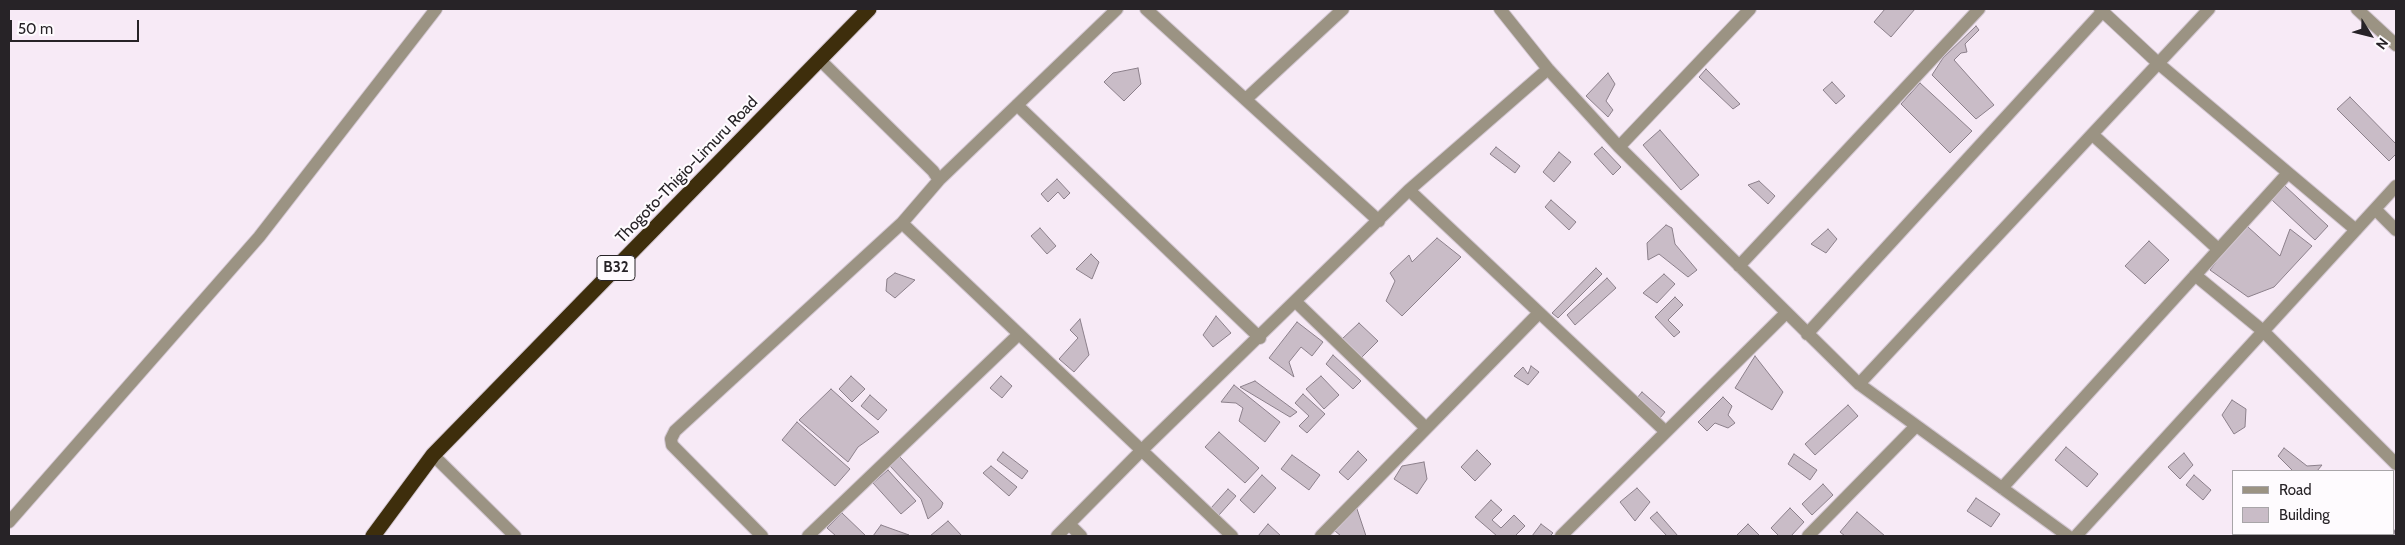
<!DOCTYPE html>
<style>
body{margin:0}
#map{position:relative;width:2405px;height:545px;overflow:hidden;background:#f7eaf6;font-family:Cabin,sans-serif}
canvas{display:block}
.frame{position:absolute;inset:0;border:10px solid #272327;pointer-events:none}
.legend{position:absolute;left:2232px;top:470px;width:162px;height:65px;box-sizing:border-box;background:#fefbfe;border:1px solid #a8a5a8;margin:0;padding:6px 9px;list-style:none;font-size:15px;color:#272327}
.legend li{display:flex;align-items:center;gap:10px;height:25px}
.legend b{width:25px;border:1px solid #a8a5a8}
.north{position:absolute;left:2345px;top:10px;width:50px;height:50px;-webkit-text-stroke:4px #fefbfe;paint-order:stroke;rotate:126deg;font-size:14px;font-weight:700;line-height:20px;text-align:center;color:#272327}
.north::after{content:'';display:block;margin:auto;width:18px;height:22px;background:#272327;clip-path:polygon(50% 0,100% 100%,50% 72%,0 100%)}
.scale{position:absolute;left:10px;top:20px;width:129px;height:22px;box-sizing:border-box;border:2px solid #272327;border-top:0;padding-left:6px;font-size:15px;line-height:18px;white-space:nowrap;color:#272327;-webkit-text-stroke:4px #fefbfe;paint-order:stroke}
</style>
<div id="map">
<canvas width="2405" height="545"></canvas>
<div class="frame"></div>
<ul class="legend">
<li><b style="height:6px;background:#9b9383"></b>Road</li>
<li><b style="height:14px;background:#c9bcc7"></b>Building</li>
</ul>
<div class="north">N</div>
<div class="scale">50 m</div>
</div>
<script>
const c = document.querySelector('canvas').getContext('2d');
c.lineJoin = 'round';
function fillPath(path, color) {
  c.fillStyle = color;
  c.fill(path, 'evenodd');
}
function shape(rows) {
  const path = new Path2D();
  for (const r of rows) {
    path.moveTo(r[0], r[1]);
    for (let i = 2; i < r.length; i += 2) path.lineTo(r[i], r[i + 1]);
  }
  return path;
}
function stroke(path, color, width, dash) {
  c.strokeStyle = color;
  c.lineWidth = width;
  c.lineCap = dash ? 'butt' : 'round';
  c.setLineDash(dash || []);
  c.stroke(path);
}
function label(font, color, halo, rows, align = 'center') {
  c.font = font + ' Cabin,sans-serif';
  c.lineWidth = 4.5;
  c.setLineDash([]);
  c.textBaseline = 'middle';
  c.strokeStyle = halo;
  c.fillStyle = color;
  for (const [text, x, y, turn = 0] of rows) {
    c.save();
    c.translate(x, y);
    c.rotate((+turn || 0) * Math.PI / 180);
    c.textAlign = isNaN(turn) ? turn : align;
    if (halo) c.strokeText(text, 0, 0);
    c.fillText(text, 0, 0);
    c.restore();
  }
}
const building = shape([
 [1885,9,1915,9,1891,37,1874,22,1885,9],
 [1976,26,1979,30,1965,44,1967,52,1961,53,1954,60,1994,105,1976,119,1932,75,1943,58,1976,26],
 [1138,68,1141,84,1124,101,1104,82,1113,73,1138,68],
 [1706,69,1740,104,1733,109,1699,77,1706,69],
 [1608,73,1615,84,1606,101,1613,110,1608,117,1586,96,1608,73],
 [1832,82,1845,96,1836,104,1823,90,1832,82],
 [1920,83,1972,131,1950,153,1901,104,1920,83],
 [2350,97,2396,144,2396,154,2389,161,2337,109,2350,97],
 [1660,130,1699,175,1681,190,1643,145,1660,130],
 [1496,147,1520,166,1515,173,1490,154,1496,147],
 [1602,147,1621,167,1613,175,1594,154,1602,147],
 [1559,152,1571,162,1554,182,1543,172,1559,152],
 [1057,179,1070,193,1064,199,1058,192,1048,202,1041,194,1057,179],
 [1759,181,1775,196,1768,204,1748,185,1759,181],
 [2285,186,2328,226,2315,240,2272,200,2285,186],
 [1551,200,1576,222,1569,230,1545,207,1551,200],
 [1666,225,1672,228,1675,244,1697,270,1688,277,1659,254,1648,260,1647,243,1666,225],
 [2248,227,2280,256,2290,229,2312,246,2274,287,2248,297,2210,270,2228,246,2248,227],
 [1040,228,1056,246,1047,254,1031,236,1040,228],
 [1828,229,1837,239,1826,253,1811,244,1828,229],
 [1437,238,1461,257,1402,316,1386,301,1395,281,1390,273,1409,255,1412,262,1437,238],
 [2149,241,2169,260,2145,284,2125,266,2149,241],
 [1091,254,1099,262,1092,279,1076,269,1091,254],
 [1596,268,1602,274,1558,318,1552,313,1596,268],
 [895,273,915,280,895,298,886,291,887,279,895,273],
 [1664,274,1675,284,1657,303,1643,293,1664,274],
 [1607,278,1616,288,1575,325,1567,315,1607,278],
 [1675,297,1683,305,1668,320,1680,332,1674,337,1655,317,1675,297],
 [1216,316,1231,333,1213,347,1203,335,1216,316],
 [1080,319,1089,355,1074,372,1059,359,1078,338,1070,330,1080,319],
 [1297,322,1323,342,1312,356,1301,347,1289,362,1294,377,1269,358,1297,322],
 [1359,323,1378,341,1361,358,1342,339,1359,323],
 [1333,355,1361,381,1353,389,1326,364,1333,355],
 [1755,356,1783,392,1772,410,1735,388,1755,356],
 [1531,366,1539,372,1528,385,1514,376,1523,367,1528,374,1531,366],
 [851,376,865,389,852,402,839,389,851,376],
 [1001,376,1012,386,1002,398,990,388,1001,376],
 [1321,376,1339,395,1324,409,1306,389,1321,376],
 [1255,381,1297,412,1290,417,1240,387,1255,381],
 [1234,385,1280,422,1265,442,1239,421,1243,408,1236,403,1221,402,1234,385],
 [831,389,879,432,858,447,848,462,799,420,831,389],
 [1642,392,1665,412,1660,418,1637,398,1642,392],
 [1303,394,1325,414,1307,433,1299,426,1309,416,1295,403,1303,394],
 [870,395,887,410,878,420,861,406,870,395],
 [1723,397,1732,406,1728,415,1735,423,1728,428,1715,423,1707,431,1698,422,1723,397],
 [2232,400,2246,409,2245,427,2234,434,2222,415,2232,400],
 [1848,405,1858,416,1815,455,1805,444,1848,405],
 [797,422,850,469,835,486,782,440,797,422],
 [1219,432,1259,468,1245,483,1205,447,1219,432],
 [2066,447,2098,474,2087,487,2055,460,2066,447],
 [2284,448,2307,466,2322,465,2317,471,2293,471,2278,456,2284,448],
 [1477,450,1491,464,1475,481,1461,467,1477,450],
 [1358,451,1367,460,1348,480,1339,472,1358,451],
 [1003,452,1028,471,1022,479,997,460,1003,452],
 [2184,453,2193,465,2180,479,2168,467,2184,453],
 [1794,454,1817,470,1810,480,1788,464,1794,454],
 [1292,455,1320,475,1309,490,1281,469,1292,455],
 [900,457,943,503,941,508,928,519,921,499,890,466,900,457],
 [1424,462,1427,479,1417,494,1394,479,1402,466,1424,462],
 [991,466,1017,487,1009,496,983,473,991,466],
 [888,470,916,501,901,514,873,483,888,470],
 [1262,475,1276,488,1254,513,1240,500,1262,475],
 [2194,475,2211,490,2203,500,2186,485,2194,475],
 [1823,484,1833,495,1812,515,1802,504,1823,484],
 [1637,488,1650,502,1635,521,1620,502,1637,488],
 [1228,489,1236,496,1219,515,1211,508,1228,489],
 [1976,498,2000,514,1991,527,1967,511,1976,498],
 [1491,500,1502,510,1492,520,1501,528,1514,515,1525,526,1515,536,1497,536,1475,517,1491,500],
 [1790,508,1804,522,1791,536,1779,536,1771,528,1790,508],
 [1357,509,1366,536,1341,536,1335,531,1357,509],
 [1657,512,1678,536,1667,536,1650,518,1657,512],
 [1857,512,1885,536,1845,536,1840,532,1857,512],
 [842,513,866,536,836,536,827,528,842,513],
 [948,521,962,536,930,536,948,521],
 [1268,524,1281,536,1258,536,1268,524],
 [1541,524,1553,533,1550,536,1532,536,1541,524],
 [1748,524,1760,536,1736,536,1748,524],
 [881,525,909,535,873,536,881,525],
 [2394,530,2396,536,2357,536,2355,534,2394,534,2394,530]
]);
fillPath(building, '#c9bcc7');
stroke(building, '#8c808b', 1);
const minor = shape([
 [1146,9,1379,221],
 [1500,9,1548,69,1619,147,1859,384,2068,536],
 [2100,9,2159,64,2356,230],
 [2357,9,2396,45],
 [819,59,933,171,939,180],
 [1246,99,1343,9],
 [1017,105,1260,338],
 [2093,135,2218,249],
 [1619,147,1750,9],
 [1409,190,1666,432],
 [2375,209,2396,230],
 [902,223,1232,536],
 [1739,266,1979,9],
 [2195,275,2263,331,2396,464],
 [1296,302,1426,428],
 [1807,334,2103,11],
 [1859,384,2209,9],
 [433,455,515,536],
 [2002,488,2288,173],
 [9,522,259,237,436,9],
 [1069,524,1081,536],
 [762,536,672,445,671,439,675,431,902,223,939,180,1117,9],
 [808,536,1019,334],
 [1057,536,1142,450,1409,190,1548,69],
 [1321,536,1539,313],
 [1561,536,1786,313],
 [1808,536,1916,426],
 [2076,536,2396,186]
]);
const highway = shape([
 [373,536,433,455,869,9]
]);
stroke(minor, '#d2c6d1', 14);
stroke(highway, '#d2c6d1', 17);
stroke(minor, '#9b9383', 12);
stroke(highway, '#3e2e0c', 15);
for (const [x, y, w] of [
 [616,268,38]
]) {
  const box = new Path2D();
  box.roundRect(x - w / 2, y - 12.5, w, 25, 4);
  c.fillStyle = '#fefbfe';
  c.fill(box);
  stroke(box, '#272327', 1);
}
label('bold 15px', '#272327', null, [
 ["B32",616,268]
]);
label('16px', '#272327', '#fefbfe', [
 ["Thogoto-Thigio-Limuru Road",687,170,-46]
]);
</script>
